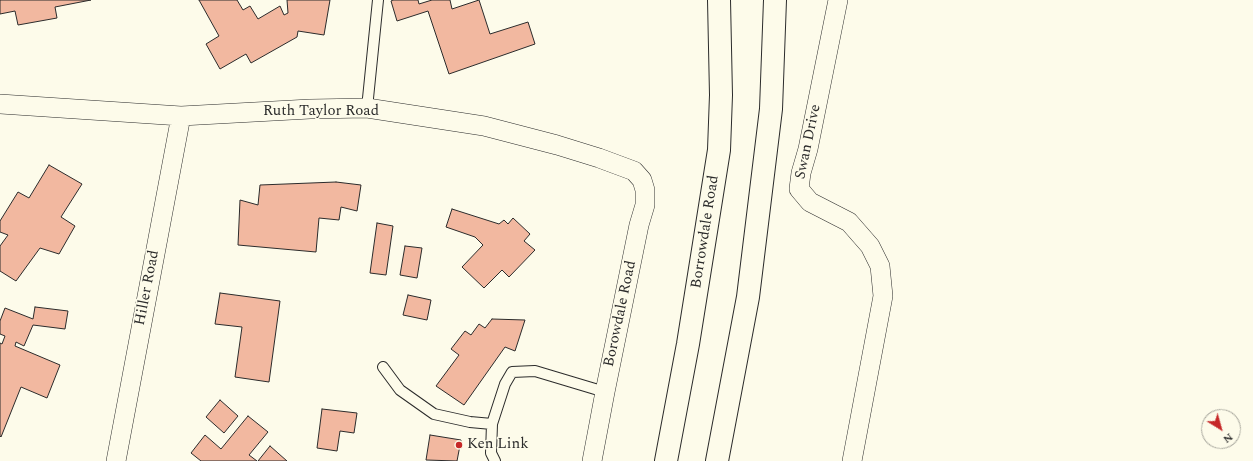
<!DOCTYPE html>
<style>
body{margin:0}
#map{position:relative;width:1253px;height:461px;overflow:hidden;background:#fdfbea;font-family:Spectral,serif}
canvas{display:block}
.north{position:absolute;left:1201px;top:409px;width:40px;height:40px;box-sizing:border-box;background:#fdfbea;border:1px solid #a9a89e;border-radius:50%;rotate:143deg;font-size:11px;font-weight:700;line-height:16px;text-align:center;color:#2b2b2b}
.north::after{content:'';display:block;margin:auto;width:14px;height:18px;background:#c62828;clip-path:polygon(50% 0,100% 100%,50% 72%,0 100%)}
</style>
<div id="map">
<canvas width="1253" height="461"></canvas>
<div class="north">N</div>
</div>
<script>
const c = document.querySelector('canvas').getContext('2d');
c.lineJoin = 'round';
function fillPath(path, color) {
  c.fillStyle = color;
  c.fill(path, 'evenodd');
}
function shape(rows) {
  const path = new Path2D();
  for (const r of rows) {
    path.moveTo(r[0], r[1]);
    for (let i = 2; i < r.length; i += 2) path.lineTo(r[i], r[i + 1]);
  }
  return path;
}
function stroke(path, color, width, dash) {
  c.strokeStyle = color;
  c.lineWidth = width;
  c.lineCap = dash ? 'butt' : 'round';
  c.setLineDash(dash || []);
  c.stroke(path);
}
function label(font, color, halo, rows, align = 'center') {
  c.font = font + ' Spectral,serif';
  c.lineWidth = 3;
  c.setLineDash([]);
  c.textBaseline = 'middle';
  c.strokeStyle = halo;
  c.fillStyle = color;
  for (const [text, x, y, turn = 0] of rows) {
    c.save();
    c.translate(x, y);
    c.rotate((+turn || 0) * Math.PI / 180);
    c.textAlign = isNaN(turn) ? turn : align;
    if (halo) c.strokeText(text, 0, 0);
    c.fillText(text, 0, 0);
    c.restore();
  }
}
const building = shape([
 [0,0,91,0,55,7,57,18,18,25,15,11,0,14,0,0],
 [199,0,237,0,243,10,250,6,258,19,280,6,284,15,288,13,287,0,330,0,324,35,298,31,297,37,251,63,246,54,220,69,206,44,219,36,199,0],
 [393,0,418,0,419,4,432,0,450,0,452,9,479,0,490,34,528,22,535,44,449,74,428,11,397,21,391,1,393,0],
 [49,165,82,184,61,217,75,226,59,254,40,248,16,281,0,271,0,246,8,235,0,232,0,221,18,192,29,198,49,165],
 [336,182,361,185,357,211,341,207,339,220,319,218,316,252,238,245,240,200,258,205,260,185,336,182],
 [452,209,499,224,504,220,508,224,513,218,530,234,524,241,535,250,509,277,502,270,484,288,462,267,483,245,475,237,446,227,452,209],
 [377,223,393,226,386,275,370,273,377,223],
 [405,246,422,248,417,278,400,275,405,246],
 [220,293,280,301,269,382,235,377,242,327,215,324,220,293],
 [408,295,431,300,427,320,403,315,408,295],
 [35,307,68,311,65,329,33,325,24,346,16,342,15,346,60,365,47,398,21,387,1,437,0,436,0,343,2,344,5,336,0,334,0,321,5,308,33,319,35,307],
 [492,319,525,320,515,351,505,347,464,405,436,386,459,355,451,349,465,331,471,335,479,324,485,328,492,319],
 [220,400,238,416,224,433,206,417,220,400],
 [322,409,357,413,354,433,340,431,337,451,317,448,322,409],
 [248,416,268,432,249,455,257,461,201,461,191,453,205,435,221,449,248,416],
 [430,435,461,440,457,461,426,460,430,435],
 [270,446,287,461,258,461,270,446]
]);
fillPath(building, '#f2b8a0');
stroke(building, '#2b2b2b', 1);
const lane = shape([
 [367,108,378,0],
 [383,367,400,390,434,414,470,422,492,424],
 [495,461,491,453,492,424,505,384,512,372,535,371,605,392]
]);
const street = shape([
 [838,0,808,149,801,173,799,189,810,202,849,222,870,246,880,266,883,296,852,461],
 [0,104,181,116,310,109,367,108,484,126,557,145,599,158,634,171,642,180,645,190,645,205,639,225,605,392,592,461],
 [116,461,181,116]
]);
const secondary = shape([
 [666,461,688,344,719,150,721,95,719,0],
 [717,461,748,297,771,109,775,0]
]);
stroke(lane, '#2b2b2b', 12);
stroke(street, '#2b2b2b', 20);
stroke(secondary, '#2b2b2b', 24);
stroke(lane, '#fdfbea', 10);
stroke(street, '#fdfbea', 19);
stroke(secondary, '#fdfbea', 22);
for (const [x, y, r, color] of [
 [459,445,4,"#c62828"]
]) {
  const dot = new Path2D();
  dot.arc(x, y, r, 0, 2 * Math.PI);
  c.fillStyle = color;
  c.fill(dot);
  stroke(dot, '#fdfbea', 1.5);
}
label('15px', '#2b2b2b', '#fdfbea', [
 ["Ruth Taylor Road",321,112],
 ["Swan Drive",809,142,-78],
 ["Borrowdale Road",706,232,-81],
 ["Hiller Road",148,288,-79],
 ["Borowdale Road",621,314,-78]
]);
label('15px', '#2b2b2b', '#fdfbea', [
 ["Ken Link",467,445]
], 'left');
</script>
